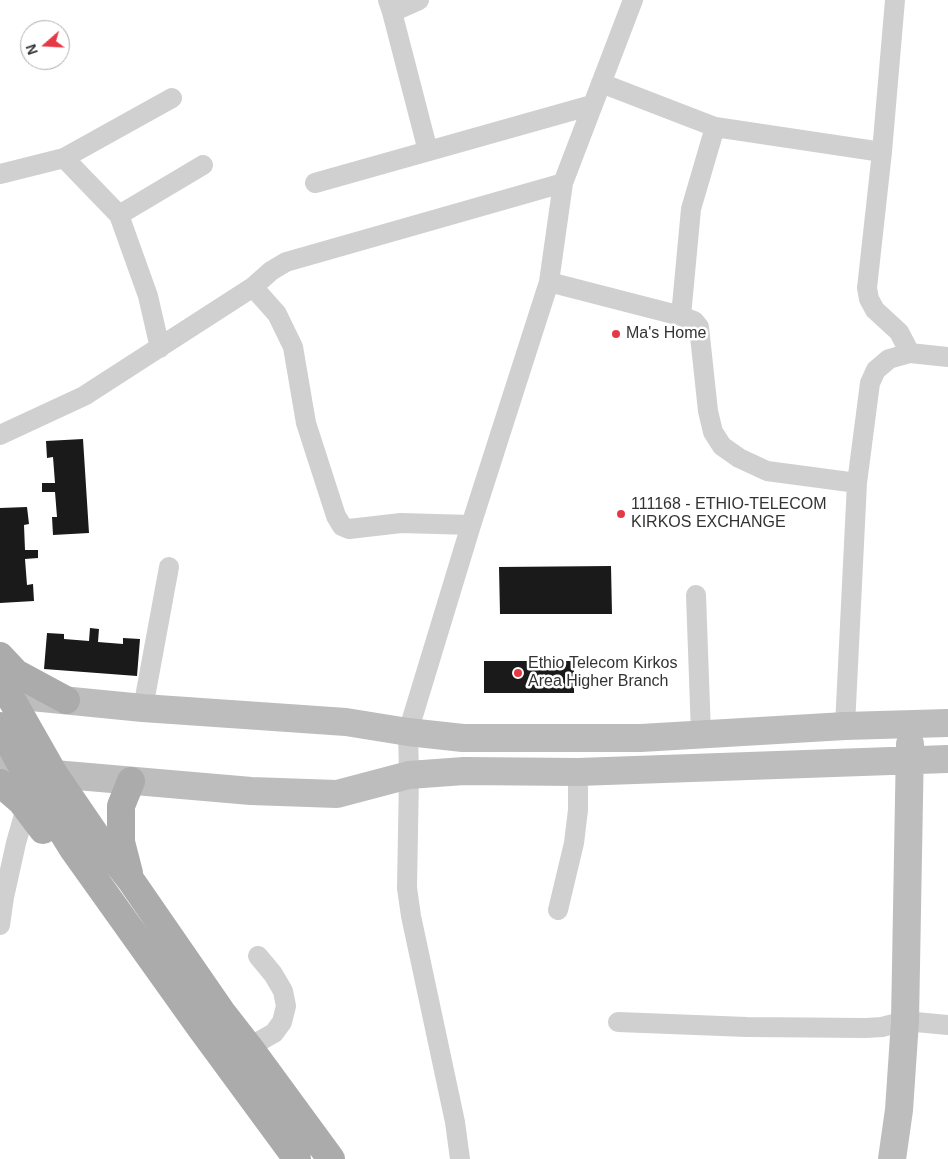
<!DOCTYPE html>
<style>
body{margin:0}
#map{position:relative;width:948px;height:1159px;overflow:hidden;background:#fff;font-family:Helvetica,sans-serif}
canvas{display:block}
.north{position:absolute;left:20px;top:20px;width:50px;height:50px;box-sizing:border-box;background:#fff;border:1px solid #adadad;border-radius:50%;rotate:251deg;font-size:14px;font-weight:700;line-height:20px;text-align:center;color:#333}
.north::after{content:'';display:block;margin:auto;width:18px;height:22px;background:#e63946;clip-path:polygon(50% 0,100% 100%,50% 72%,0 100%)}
</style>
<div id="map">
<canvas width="948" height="1159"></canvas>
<div class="north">N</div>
</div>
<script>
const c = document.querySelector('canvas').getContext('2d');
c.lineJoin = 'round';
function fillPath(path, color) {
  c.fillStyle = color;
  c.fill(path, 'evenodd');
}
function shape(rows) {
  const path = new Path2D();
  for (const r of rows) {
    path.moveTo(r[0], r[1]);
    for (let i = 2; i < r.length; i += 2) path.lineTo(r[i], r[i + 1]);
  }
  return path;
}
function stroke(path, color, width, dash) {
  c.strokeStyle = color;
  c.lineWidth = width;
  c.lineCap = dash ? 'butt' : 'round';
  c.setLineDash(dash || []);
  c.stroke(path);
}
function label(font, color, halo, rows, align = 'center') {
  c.font = font + ' Helvetica,sans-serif';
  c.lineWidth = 5;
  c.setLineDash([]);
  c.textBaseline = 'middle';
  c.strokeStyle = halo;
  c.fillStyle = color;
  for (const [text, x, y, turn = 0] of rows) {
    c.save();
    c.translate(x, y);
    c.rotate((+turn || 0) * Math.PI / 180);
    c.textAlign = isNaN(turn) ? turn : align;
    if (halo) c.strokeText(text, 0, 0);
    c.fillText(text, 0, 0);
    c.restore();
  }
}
fillPath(shape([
 [83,439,89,533,53,535,52,517,57,517,55,492,42,492,42,483,55,483,53,457,47,458,46,441],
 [27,507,29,524,24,525,25,550,38,550,38,558,25,559,27,585,33,584,34,601,0,603,0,508],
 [611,566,612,614,500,614,499,567],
 [90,628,99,629,98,642,123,644,123,638,140,639,137,676,44,669,47,633,64,634,64,639,89,641],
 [484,661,574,661,574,693,484,693]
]), '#1a1a1a');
stroke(shape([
 [388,0,392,12,419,0],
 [392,12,428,151],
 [601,83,715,127,691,209,681,316,694,321,699,327,708,411,713,432,722,446,739,458,767,471,857,483,845,726],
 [715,127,882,152,895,0],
 [64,158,119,215,148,296,160,348],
 [0,174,64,158,172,98],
 [315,183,592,105],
 [119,215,203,165],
 [549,282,681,316],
 [253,287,277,314,293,347,306,423,336,516,342,526,349,529,401,523,471,525],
 [910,353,948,357],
 [0,435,84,396,253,287,271,271,286,262,563,183],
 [857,483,870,383,876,370,889,359,910,353,899,332,875,310,869,299,867,288,882,152],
 [696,595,701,734],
 [143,708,169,567],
 [558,910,574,843,578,810,578,772],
 [0,925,4,897,16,843,26,808],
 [618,1022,747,1027,866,1028,882,1027,905,1021,948,1025],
 [249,1047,274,1033,282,1022,286,1006,283,991,273,974,258,956],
 [460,1159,455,1122,411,916,407,888,409,775,408,732,471,525,549,282,563,183,633,0]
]), '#d0d0d0', 20);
stroke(shape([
 [0,694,143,708,346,722,408,732,463,738,641,738,845,726,948,723],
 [0,767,54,774,251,791,337,794,409,775,464,771,578,772,948,759],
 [892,1159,899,1110,905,1021,910,744]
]), '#bdbdbd', 28);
stroke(shape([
 [0,656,16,673,66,700],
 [0,667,9,695,54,774,95,834,132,882,221,1011,249,1047,331,1159],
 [0,726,24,770,73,849,200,1027,297,1159],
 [0,783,21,801,43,830],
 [129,873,121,842,121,806,131,781]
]), '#ababab', 28);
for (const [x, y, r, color] of [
 [616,334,5,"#e63946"],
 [621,514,5,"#e63946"],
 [518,673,5,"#e63946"]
]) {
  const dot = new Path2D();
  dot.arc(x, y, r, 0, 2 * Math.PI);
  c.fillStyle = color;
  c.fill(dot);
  stroke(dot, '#fff', 2);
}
label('16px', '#333', '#fff', [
 ["Ma's Home",626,334],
 ["111168 - ETHIO-TELECOM",631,505],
 ["KIRKOS EXCHANGE",631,523],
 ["Ethio Telecom Kirkos",528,664],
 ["Area Higher Branch",528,682]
], 'left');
</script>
